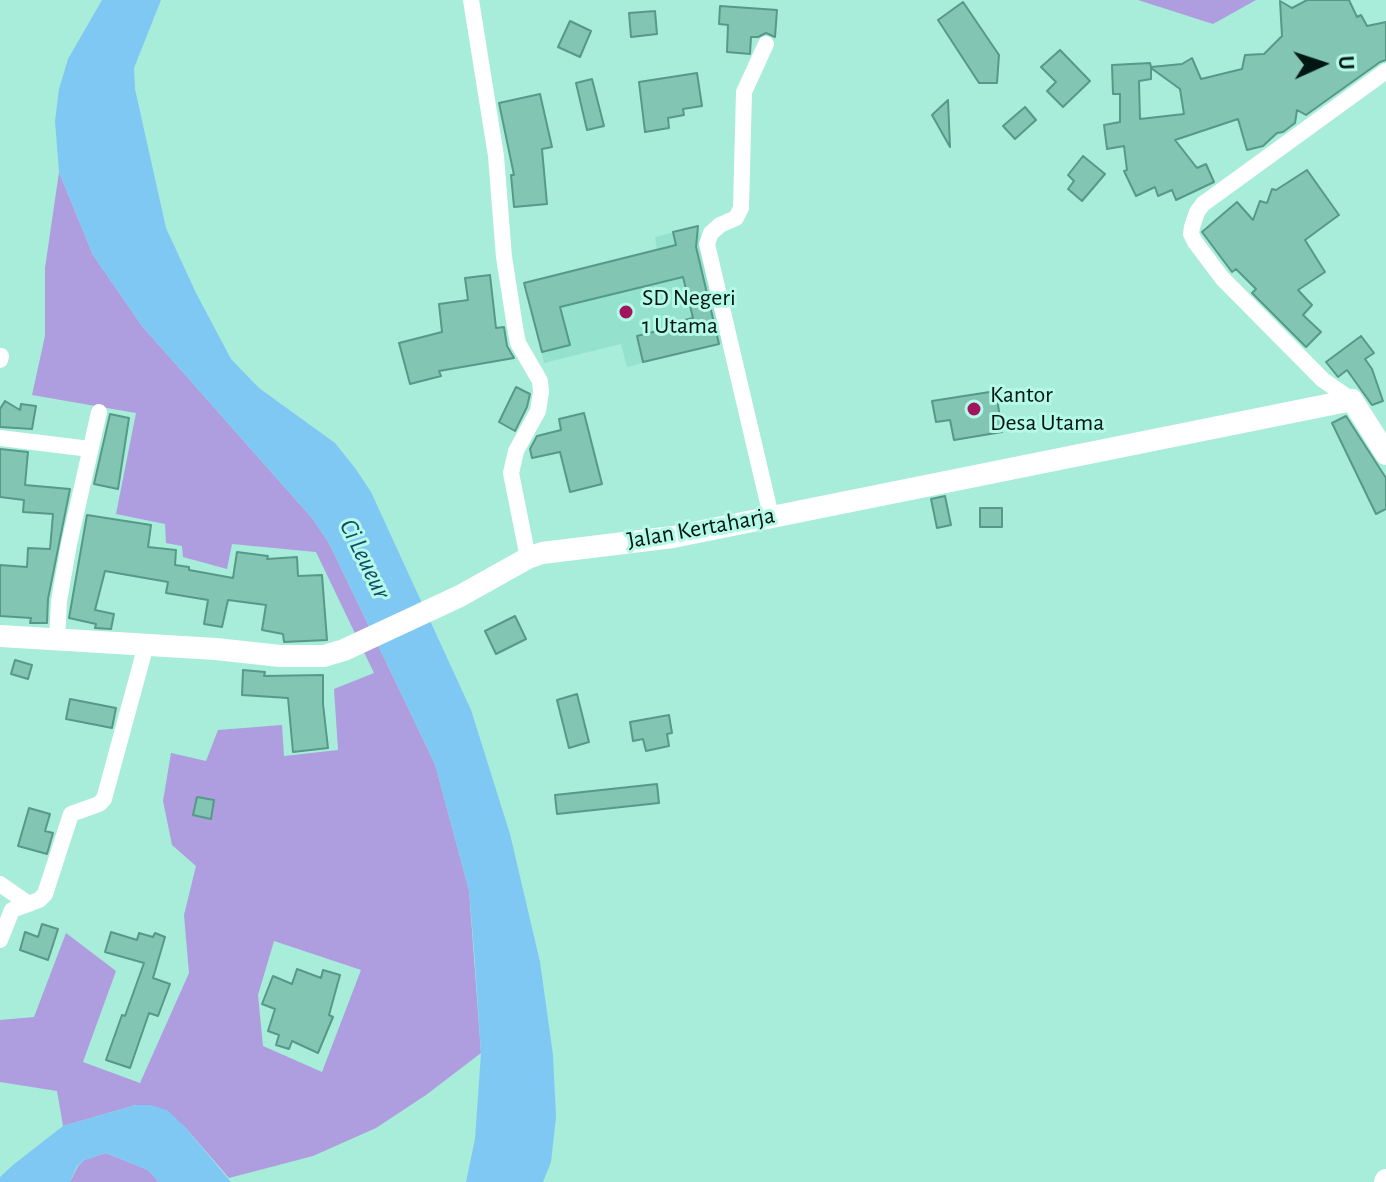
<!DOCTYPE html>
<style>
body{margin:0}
#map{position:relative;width:1386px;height:1182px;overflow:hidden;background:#a8ecda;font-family:"Alegreya Sans",sans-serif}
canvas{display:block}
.north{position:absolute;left:1282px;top:24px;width:80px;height:80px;-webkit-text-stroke:6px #b5f9e7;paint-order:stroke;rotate:87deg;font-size:22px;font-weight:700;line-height:32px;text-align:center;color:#001711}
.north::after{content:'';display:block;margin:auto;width:28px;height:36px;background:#001711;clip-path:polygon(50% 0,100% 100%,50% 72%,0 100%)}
</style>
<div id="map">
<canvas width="1386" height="1182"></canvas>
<div class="north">U</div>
</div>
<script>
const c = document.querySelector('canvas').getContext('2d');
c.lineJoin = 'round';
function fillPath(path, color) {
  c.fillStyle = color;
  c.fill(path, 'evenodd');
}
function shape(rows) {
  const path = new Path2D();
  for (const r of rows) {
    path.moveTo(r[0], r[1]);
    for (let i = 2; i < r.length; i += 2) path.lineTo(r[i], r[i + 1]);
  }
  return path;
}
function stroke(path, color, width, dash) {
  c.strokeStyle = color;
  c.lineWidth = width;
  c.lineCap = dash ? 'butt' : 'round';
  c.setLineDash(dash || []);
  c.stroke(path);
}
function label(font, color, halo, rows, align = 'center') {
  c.font = font + ' "Alegreya Sans",sans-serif';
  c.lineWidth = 6;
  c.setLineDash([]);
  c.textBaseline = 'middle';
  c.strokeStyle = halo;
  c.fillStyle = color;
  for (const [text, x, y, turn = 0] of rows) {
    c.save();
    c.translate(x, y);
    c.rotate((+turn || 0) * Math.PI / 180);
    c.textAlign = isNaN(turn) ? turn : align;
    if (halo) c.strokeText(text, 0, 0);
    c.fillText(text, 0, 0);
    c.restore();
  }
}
fillPath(shape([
 [698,226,727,342,627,367,621,344,544,363,524,283,657,250,655,237]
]), '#94e2ce');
fillPath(shape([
 [1138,0,1256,0,1213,24],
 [59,172,93,255,142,326,312,518,329,543,435,764,469,890,481,1053,426,1095,376,1128,313,1156,229,1178,184,1126,136,1105,63,1126,57,1091,0,1082,0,1020,34,1017,66,933,116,971,83,1062,140,1083,189,973,184,915,196,866,172,845,163,801,171,753,206,761,218,730,282,725,284,756,338,750,334,689,374,673,316,552,232,544,227,569,183,557,182,546,166,543,165,524,116,514,136,413,32,395,45,336,45,268],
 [274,941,361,970,322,1072,263,1046,258,995],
 [106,1153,148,1170,159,1182,70,1182,78,1166,84,1160]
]), '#ae9ddf');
fillPath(shape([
 [102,0,161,0,134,68,135,89,166,228,196,293,231,359,259,388,335,443,355,468,371,492,471,710,510,834,540,962,553,1055,556,1117,551,1162,543,1182,466,1182,475,1139,481,1053,474,950,469,890,435,764,329,543,312,518,142,326,93,255,59,172,55,121,59,89,68,59],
 [136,1105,150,1105,167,1110,184,1126,231,1182,159,1182,148,1170,106,1153,84,1160,77,1166,70,1182,0,1182,0,1177,13,1165,63,1126]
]), '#7fc8f4');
const building = shape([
 [1307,0,1349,0,1357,17,1361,15,1367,26,1386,22,1386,60,1380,62,1306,115,1297,110,1295,123,1283,132,1277,133,1263,146,1247,150,1238,119,1175,140,1197,168,1206,164,1214,182,1176,200,1172,190,1158,196,1155,187,1136,196,1124,171,1127,170,1124,146,1107,149,1104,125,1120,122,1120,94,1113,94,1112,65,1150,63,1151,67,1182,64,1192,58,1201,79,1242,69,1245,55,1264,54,1282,36,1280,1,1292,8,1307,0],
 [1151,68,1180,89,1184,114,1140,119,1139,81,1151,79,1151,68],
 [963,2,999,55,997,83,979,83,938,20,963,2],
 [720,6,777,10,775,37,766,33,758,37,751,37,750,54,727,52,728,25,719,24,720,6],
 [655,11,657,34,631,37,629,13,655,11],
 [570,21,591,31,580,57,558,47,570,21],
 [1060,50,1090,81,1063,107,1047,91,1056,82,1041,67,1060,50],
 [697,73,702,106,683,109,684,115,668,118,669,128,645,132,639,82,697,73],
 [592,79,604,126,587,130,576,83,592,79],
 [540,94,552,147,542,149,547,204,514,207,511,175,514,175,499,103,540,94],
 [948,100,950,147,932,115,948,100],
 [1025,107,1036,120,1015,139,1003,126,1025,107],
 [1083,156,1105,174,1082,201,1068,189,1074,181,1068,175,1083,156],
 [1307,170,1339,215,1305,240,1325,272,1298,290,1312,305,1303,315,1321,332,1306,347,1252,293,1256,289,1236,269,1232,272,1202,232,1237,202,1253,220,1260,201,1267,203,1272,189,1276,190,1307,170],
 [698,226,696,247,719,344,643,362,637,336,665,329,664,325,693,318,683,277,560,307,570,345,542,352,524,283,676,245,673,232,698,226],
 [490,275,496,328,504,327,507,346,514,358,439,371,441,376,410,384,399,343,442,332,439,304,468,300,465,278,490,275],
 [1361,336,1374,353,1365,359,1372,369,1383,401,1372,405,1347,370,1338,377,1326,362,1361,336],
 [516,387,530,394,527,407,515,431,499,422,516,387],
 [996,391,1002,432,954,440,950,420,936,422,932,401,996,391],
 [5,401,20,410,21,404,36,406,32,429,0,427,0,409,5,401],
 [584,413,602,484,570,492,560,452,532,458,530,449,537,436,561,430,559,419,584,413],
 [110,414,129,418,118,489,94,484,110,414],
 [1346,416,1386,478,1386,509,1376,514,1332,423,1346,416],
 [0,449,28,452,25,485,70,489,48,599,47,623,30,623,31,618,0,616,0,565,27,567,28,548,50,549,53,514,23,512,24,500,0,497,0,449],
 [945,496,951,525,937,528,931,499,945,496],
 [980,508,1002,508,1002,527,980,527,980,508],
 [87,515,151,525,148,547,176,550,175,565,189,567,189,570,233,578,237,552,268,556,267,559,297,557,298,576,322,575,327,640,284,642,283,634,262,630,266,605,228,600,222,627,204,624,208,600,166,593,168,582,105,571,95,610,114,614,111,629,95,628,96,624,69,618,87,515],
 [515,616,526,639,496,654,485,631,515,616],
 [15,660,32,665,28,679,11,674,15,660],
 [243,670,265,672,264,676,323,675,323,704,328,748,293,752,288,698,242,695,243,670],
 [577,694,589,742,569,748,557,700,577,694],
 [70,699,116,708,112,728,66,719,70,699],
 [669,715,672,733,667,734,669,746,646,751,643,739,633,741,630,722,669,715],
 [657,784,659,803,557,814,555,795,657,784],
 [197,797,214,800,211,819,193,815,197,797],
 [29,808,50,814,45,831,53,833,47,854,18,846,29,808],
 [42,924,58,929,48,960,20,950,25,932,38,937,42,924],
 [111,932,137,940,139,933,153,937,155,933,165,937,153,978,170,984,158,1016,149,1013,130,1068,106,1060,122,1015,125,1016,144,963,105,952,111,932],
 [297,969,321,978,323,970,340,975,329,1015,333,1017,318,1053,292,1041,289,1049,276,1045,279,1035,268,1031,275,1009,262,1004,273,976,292,984,297,969]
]);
fillPath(building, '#82c5b3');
stroke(building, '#569988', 2);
stroke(shape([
 [471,0,496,156,504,257,515,327,518,343,540,381,541,392,538,411,516,451,511,473,528,558],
 [766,44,744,92,741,208,736,218,720,225,711,233,707,244,771,516],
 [0,360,1,356],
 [1352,400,1323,380,1222,278,1195,242,1191,234,1192,227,1197,212,1203,204,1386,71],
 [0,438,90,449],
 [57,640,59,601,69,544,99,412],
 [0,884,29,904],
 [0,940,12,910,39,900,45,894,71,814,99,804,104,799,146,645]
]), '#fff', 16);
stroke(shape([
 [0,636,216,649,280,656,324,656,344,650,460,596,528,558,542,553,673,537,1352,400,1386,454],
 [1385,1182,1386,1180]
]), '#fff', 22);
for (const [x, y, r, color] of [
 [626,312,8,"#a1145e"],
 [974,409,8,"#a1145e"]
]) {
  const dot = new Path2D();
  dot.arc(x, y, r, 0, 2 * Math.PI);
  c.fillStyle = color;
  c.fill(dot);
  stroke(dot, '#b5f9e7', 3);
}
label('24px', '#001711', '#b5f9e7', [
 ["SD Negeri",642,298],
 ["1 Utama",642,326],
 ["Kantor",990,395],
 ["Desa Utama",990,423]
], 'left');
label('24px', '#001711', '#b5f9e7', [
 ["Jalan Kertaharja",701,528,-10]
]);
label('italic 26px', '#0f4a67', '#b5f9e7', [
 ["Ci Leueur",365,559,64]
]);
</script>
